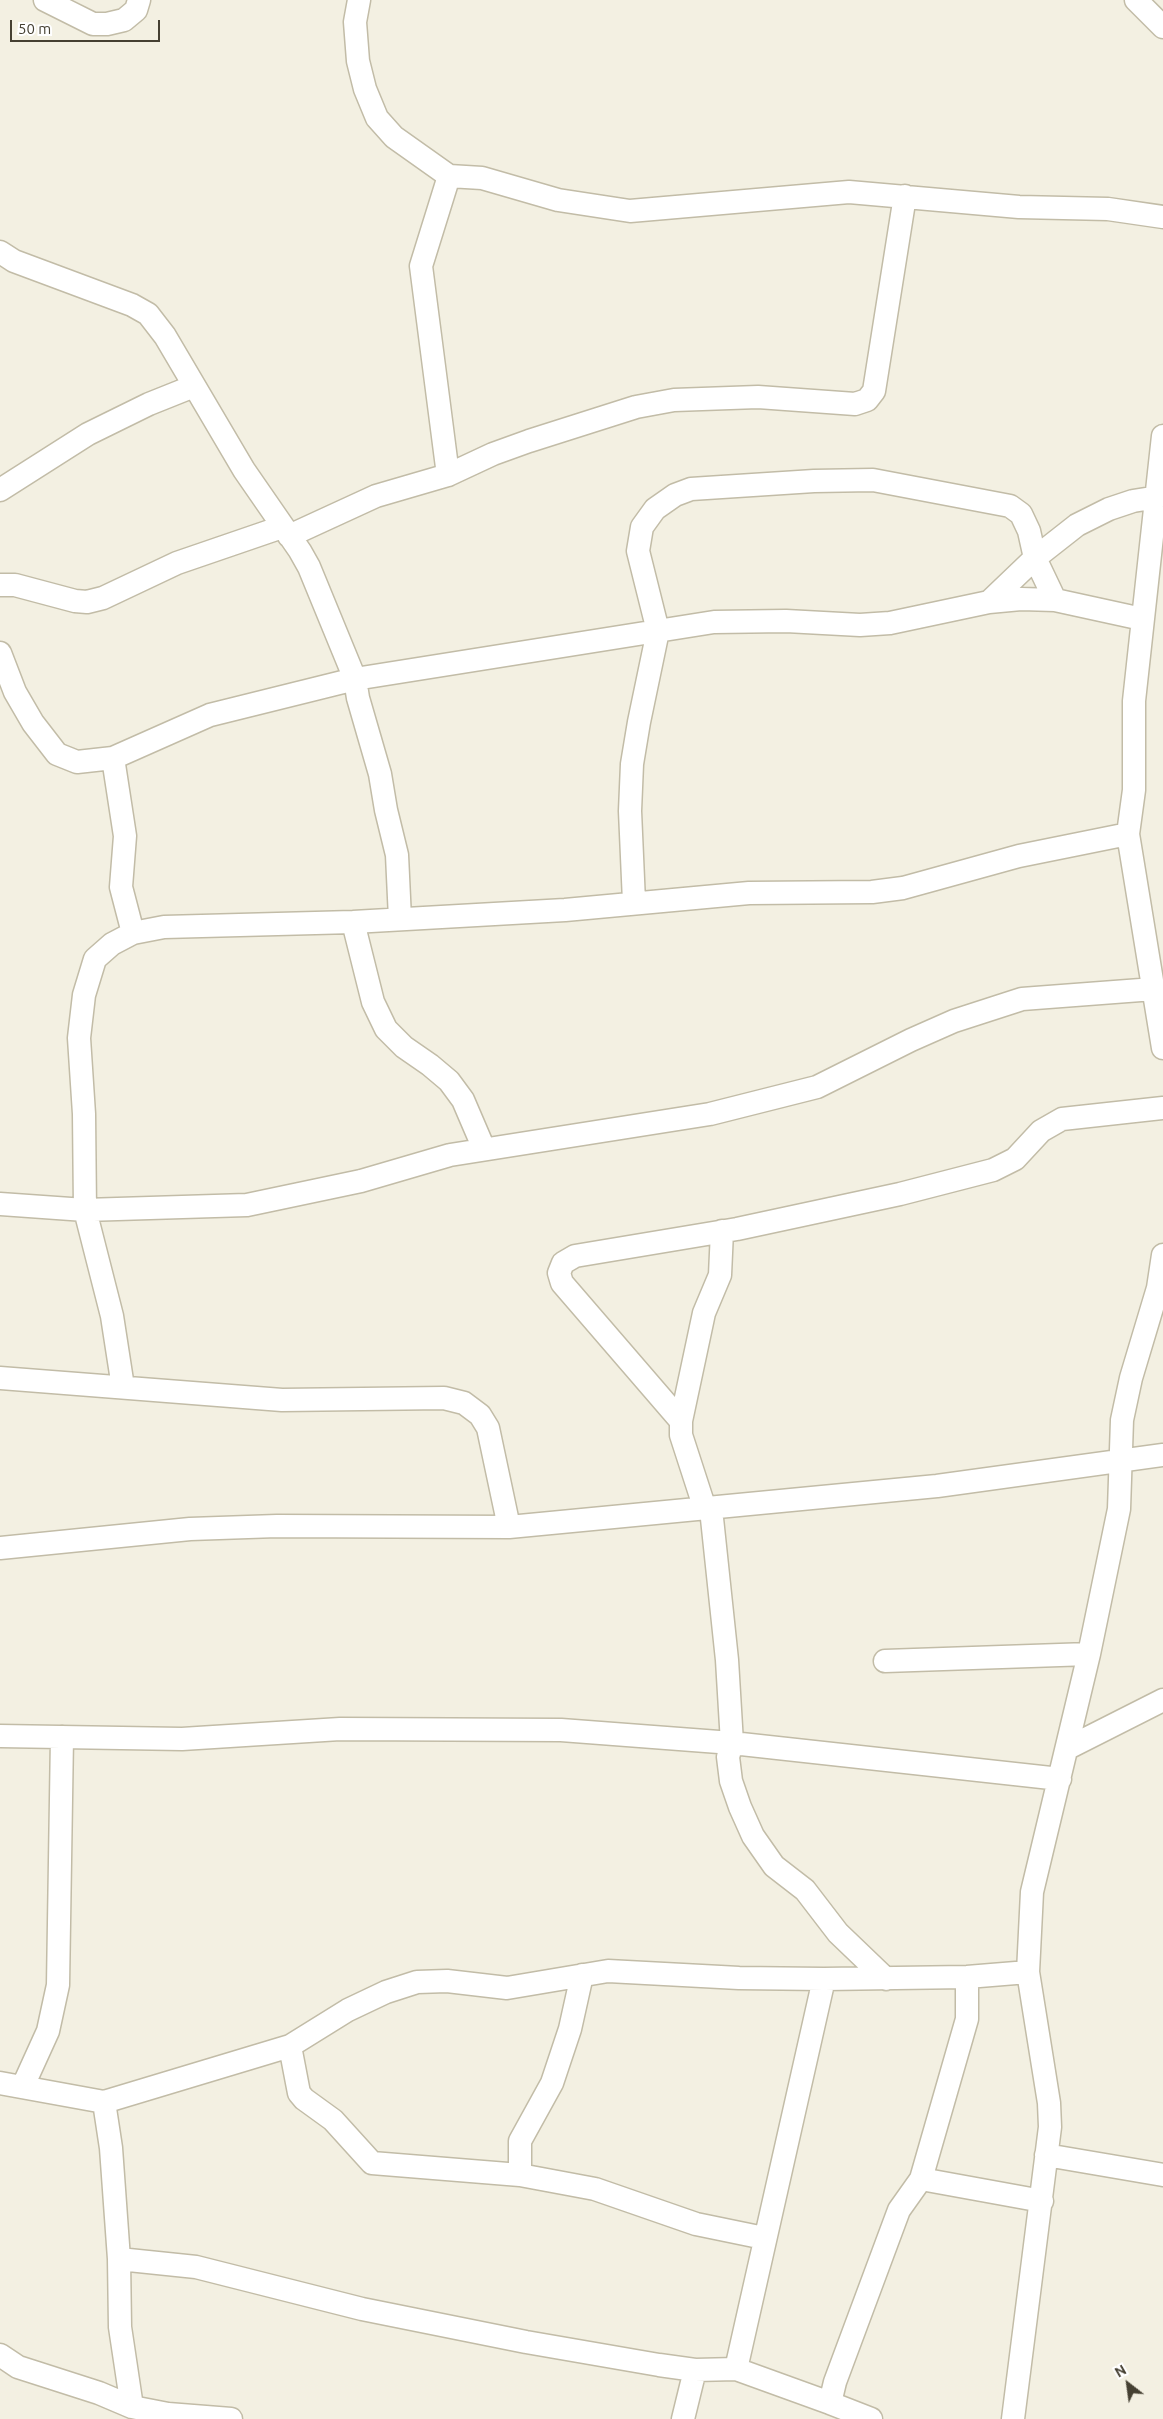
<!DOCTYPE html>
<style>
body{margin:0}
#map{position:relative;width:1163px;height:2419px;overflow:hidden;background:#f3f0e2;font-family:Ubuntu,sans-serif}
canvas{display:block}
.north{position:absolute;left:1103px;top:2359px;width:50px;height:50px;-webkit-text-stroke:4px #fff;paint-order:stroke;rotate:330deg;font-size:14px;font-weight:700;line-height:20px;text-align:center;color:#454032}
.north::after{content:'';display:block;margin:auto;width:18px;height:22px;background:#454032;clip-path:polygon(50% 0,100% 100%,50% 72%,0 100%)}
.scale{position:absolute;left:10px;top:20px;width:150px;height:22px;box-sizing:border-box;border:2px solid #454032;border-top:0;padding-left:6px;font-size:15px;line-height:18px;white-space:nowrap;color:#454032;-webkit-text-stroke:4px #fff;paint-order:stroke}
</style>
<div id="map">
<canvas width="1163" height="2419"></canvas>
<div class="north">N</div>
<div class="scale">50 m</div>
</div>
<script>
const c = document.querySelector('canvas').getContext('2d');
c.lineJoin = 'round';
function shape(rows) {
  const path = new Path2D();
  for (const r of rows) {
    path.moveTo(r[0], r[1]);
    for (let i = 2; i < r.length; i += 2) path.lineTo(r[i], r[i + 1]);
  }
  return path;
}
function stroke(path, color, width, dash) {
  c.strokeStyle = color;
  c.lineWidth = width;
  c.lineCap = dash ? 'butt' : 'round';
  c.setLineDash(dash || []);
  c.stroke(path);
}
const minor = shape([
 [45,0,93,24,107,24,124,20,136,10,139,0],
 [359,0,355,22,358,61,365,89,377,118,394,137,449,176,482,178,558,200,630,211,849,192,1019,207,1108,209,1163,217],
 [1136,0,1163,27],
 [0,252,14,261,132,305,148,314,165,336,244,470,300,551,309,567,355,679,358,698,380,774,386,810,397,855,400,919],
 [1163,436,1134,701,1134,790,1128,834,1163,1048],
 [448,475,421,266,449,176],
 [0,490,88,434,149,404,194,386],
 [289,536,376,496,448,475,493,454,529,441,636,407,674,400,758,397,855,404,867,400,874,391,905,196],
 [0,585,15,585,75,601,87,602,103,598,177,563,282,527],
 [989,602,1035,558,1077,525,1109,509,1133,501,1158,497],
 [0,653,15,692,33,723,57,754,77,762,113,758,210,715,355,679,714,622,786,621,860,625,890,623,989,602,1021,599,1055,600,1142,619],
 [113,758,125,836,121,887,133,933],
 [634,902,630,811,632,764,639,722,658,631,638,551,642,527,655,509,675,495,691,489,814,481,873,480,1010,506,1021,514,1029,531,1035,558,1055,600],
 [353,922,373,1002,386,1029,404,1047,430,1065,449,1081,463,1100,484,1149],
 [0,1204,85,1210,247,1205,361,1181,450,1155,710,1114,817,1087,911,1040,954,1021,1022,999,1154,989],
 [0,1378,282,1400,444,1398,464,1403,480,1415,488,1428,509,1527],
 [123,1387,112,1316,85,1210,84,1114,79,1038,84,995,95,959,112,944,133,933,164,927,353,922,565,910,749,893,872,892,903,888,1019,856,1128,834],
 [681,1421,562,1283,559,1273,563,1263,575,1256,737,1229,900,1194,993,1170,1015,1159,1041,1131,1062,1119,1163,1108],
 [705,1509,681,1435,681,1421,704,1313,720,1275,722,1231],
 [711,1509,727,1660,732,1743,728,1757,731,1781,740,1807,753,1836,774,1866,805,1890,838,1933,886,1979],
 [0,1548,190,1529,277,1526,509,1527,937,1486,1163,1455],
 [885,1661,1089,1654],
 [0,1736,182,1739,340,1729,561,1730,732,1743,1060,1779],
 [1068,1748,1163,1700],
 [290,2046,299,2093,304,2099,333,2120,372,2163,520,2175,595,2189,696,2224,764,2238],
 [0,2083,104,2102,290,2046,348,2010,386,1992,417,1982,447,1981,507,1988,608,1971,739,1978,824,1979,967,1977,1028,1972],
 [23,2086,48,2031,58,1985,62,1737],
 [104,2102,111,2148,119,2259,196,2267,362,2309,526,2342,659,2365,695,2370,736,2369,830,2403,835,2382,899,2210,921,2179,1042,2201],
 [1046,2155,1163,2175],
 [520,2175,520,2141,552,2083,570,2029,582,1975],
 [921,2179,967,2019,967,1977],
 [119,2259,120,2327,132,2407],
 [0,2355,18,2367,99,2393,132,2407,168,2414,231,2419],
 [736,2369,824,1979],
 [830,2403,871,2419],
 [683,2419,695,2370],
 [1013,2419,1050,2127,1049,2103,1028,1972,1032,1892,1089,1654,1119,1509,1122,1420,1131,1378,1158,1288,1163,1255]
]);
stroke(minor, '#c2bca7', 25);
stroke(minor, '#fff', 22);
</script>
